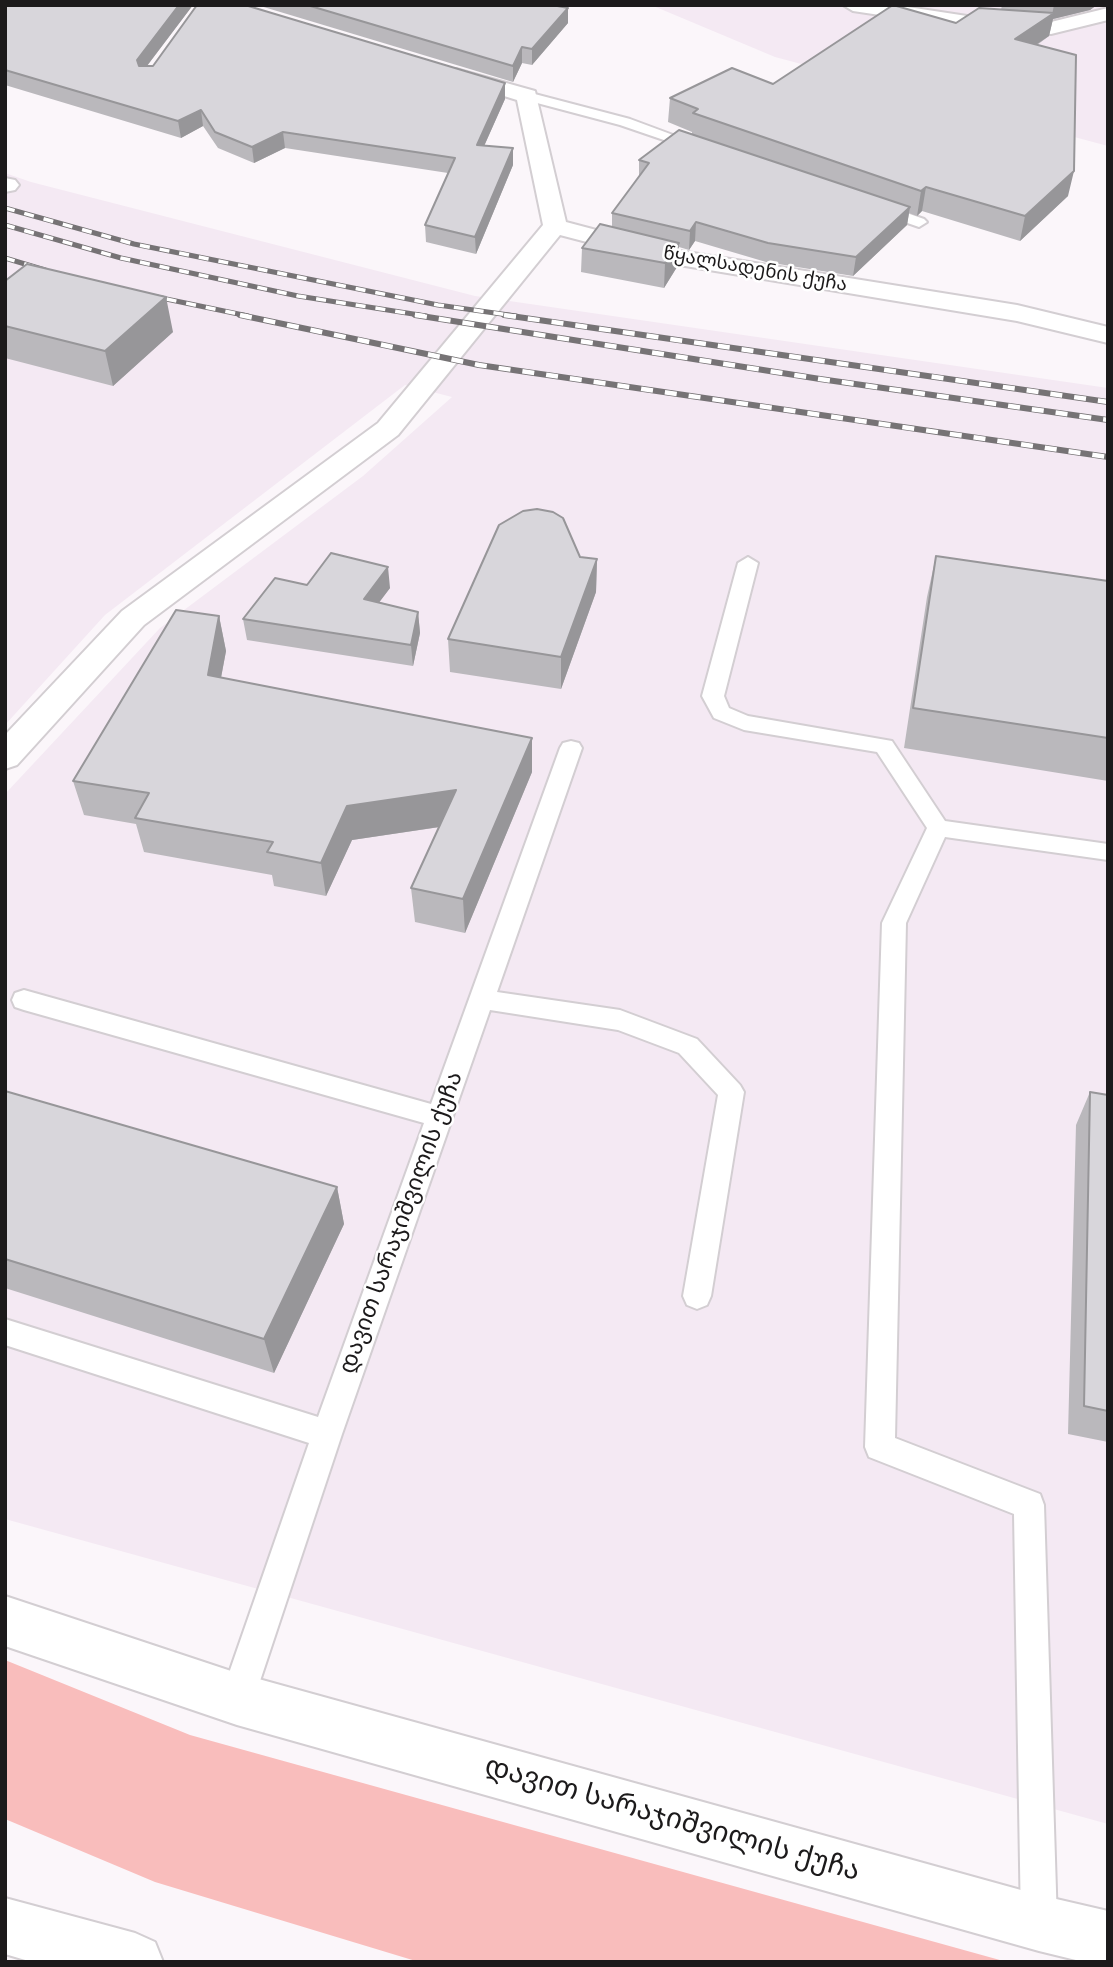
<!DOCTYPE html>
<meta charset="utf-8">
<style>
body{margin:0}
#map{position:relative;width:1113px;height:1967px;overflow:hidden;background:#fbf6fa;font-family:Roboto,sans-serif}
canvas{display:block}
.frame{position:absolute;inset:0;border:7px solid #1c1a1b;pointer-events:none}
</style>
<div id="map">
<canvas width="1113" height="1967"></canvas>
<div class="frame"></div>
</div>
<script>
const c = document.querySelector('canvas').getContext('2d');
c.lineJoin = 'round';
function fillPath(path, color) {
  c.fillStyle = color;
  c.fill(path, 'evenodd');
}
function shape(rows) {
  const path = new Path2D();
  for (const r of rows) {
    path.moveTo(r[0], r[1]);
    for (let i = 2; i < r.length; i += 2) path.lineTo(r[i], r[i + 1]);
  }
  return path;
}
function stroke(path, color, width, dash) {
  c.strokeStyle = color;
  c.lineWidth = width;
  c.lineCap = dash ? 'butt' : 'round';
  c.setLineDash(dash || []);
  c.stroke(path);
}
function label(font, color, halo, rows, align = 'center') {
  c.font = font + ' Roboto,"Noto Sans Georgian",sans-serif';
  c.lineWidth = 5;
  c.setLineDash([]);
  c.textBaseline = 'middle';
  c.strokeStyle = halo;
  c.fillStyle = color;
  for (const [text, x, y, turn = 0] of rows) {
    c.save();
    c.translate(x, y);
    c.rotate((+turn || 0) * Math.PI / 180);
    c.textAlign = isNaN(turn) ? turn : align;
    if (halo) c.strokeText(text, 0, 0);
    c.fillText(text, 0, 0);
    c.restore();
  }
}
fillPath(shape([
 [651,5,1108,5,1108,146,775,57],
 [5,173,31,182,475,296,1108,388,1108,1824,5,1519,5,794,160,628,363,476,452,397,405,385,105,615,5,725]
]), '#f4e9f3');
fillPath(shape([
 [5,1660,190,1735,1007,1962,419,1962,155,1882,5,1819]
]), '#f9bdbc');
const service = shape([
 [527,92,630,119,708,148,696,151,620,125,522,99,522,93,527,92],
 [878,203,924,219,927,222,919,227,873,211,870,208,878,203],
 [748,557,758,563,724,696,729,708,748,716,892,741,945,821,1108,844,1108,860,945,837,906,923,895,1438,1040,1494,1044,1505,1057,1923,1052,1936,1039,1941,1026,1936,1021,1923,1014,1514,869,1457,865,1447,882,923,927,828,877,752,744,730,714,718,702,696,738,563,748,557],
 [571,741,579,743,582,748,497,992,620,1010,697,1039,740,1085,744,1092,711,1296,707,1305,697,1309,687,1305,683,1296,718,1095,679,1053,618,1030,490,1010,342,1434,254,1699,249,1711,237,1716,225,1711,220,1699,309,1443,5,1345,5,1319,318,1417,424,1123,24,1010,15,1007,12,1000,15,993,24,990,431,1104,560,748,563,743,571,741]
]);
const minor = shape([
 [843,5,895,5,967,16,1051,22,1108,8,1108,20,1051,34,967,28,853,11,843,5],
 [456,69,535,91,566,222,668,249,1017,305,1108,327,1108,343,1017,321,667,263,560,235,398,435,144,625,17,765,5,769,5,735,122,611,378,423,543,225,517,100,449,79,445,75,449,71,456,69],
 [5,178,15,180,19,185,15,190,5,192,5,178]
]);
const secondary = shape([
 [5,1596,237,1673,1039,1895,1108,1911,1108,1962,1084,1962,1039,1951,237,1725,5,1646,5,1596],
 [5,1898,135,1933,155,1942,163,1962,32,1962,5,1954,5,1898]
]);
stroke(service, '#d3ced2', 4);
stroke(minor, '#d3ced2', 4);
stroke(secondary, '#d3ced2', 4);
fillPath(service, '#fff');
fillPath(minor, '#fff');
fillPath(secondary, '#fff');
const railFar1 = shape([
 [5,208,134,244,438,305,516,316],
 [5,225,121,258,298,296,426,316],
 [5,258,45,270],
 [147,295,248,316]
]);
const rail = shape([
 [240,315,479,365,1108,457],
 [415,315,820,379,1108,420],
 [504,315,1108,402]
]);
stroke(railFar1, '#767375', 5);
stroke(rail, '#767375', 6);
stroke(railFar1, '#fff', 3.5, [10]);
stroke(rail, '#fff', 4.5, [12]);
fillPath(shape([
 [5,5,193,5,147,66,505,99,484,146,513,148,513,165,476,254,426,242,425,225,448,173,285,148,254,163,218,148,203,126,181,138,5,85],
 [257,5,552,5,568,8,568,23,532,65,522,63,513,82],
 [1002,5,1097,5,1090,10,1053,19,1049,36,1037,45,1068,196,1020,241,922,211,917,216,909,213,907,225,853,276,766,262,695,241,689,250,679,247,677,267,664,288,581,272,582,248,612,227,612,213,639,177,639,160,692,134,692,132,668,122,670,98,773,84,1001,10],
 [5,281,173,332,113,386,5,358],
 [936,556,1108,581,1108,781,904,748,927,597],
 [580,557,597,559,596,592,561,689,450,672,448,639],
 [307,585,390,588,379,602,418,612,420,633,413,666,247,640,243,619],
 [219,616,226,651,221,678,532,772,465,933,415,922,411,888,440,827,352,840,326,896,274,886,272,875,144,852,136,824,84,815,73,781],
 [5,1091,337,1187,344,1224,274,1373,5,1288],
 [1090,1092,1108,1095,1108,1442,1068,1434,1076,1125]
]), '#bab8bc');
fillPath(shape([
 [179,5,193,5,140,75,137,60],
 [1054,5,1097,5,1090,10,1053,19,1049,36,1010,62,1015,39,1052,15],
 [568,8,568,23,532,65,532,49],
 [522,47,522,63,513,82,513,66],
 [505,83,505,99,477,162,477,145],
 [201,110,203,126,181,138,178,121],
 [283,132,285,148,254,163,252,147],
 [513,148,513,165,476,254,475,237],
 [1074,171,1068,196,1020,241,1025,216],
 [926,187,922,211,917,216,921,191],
 [910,207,907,225,853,276,856,257],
 [696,222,695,241,689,250,690,231],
 [679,243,677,267,664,288,665,263],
 [166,297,173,332,113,386,105,351],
 [597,559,596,592,561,689,561,657],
 [388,567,390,588,366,620,364,599],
 [418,612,420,633,413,666,411,645],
 [219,616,226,651,215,709,208,675],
 [532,738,532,772,465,933,463,899],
 [456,790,459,824,352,840,326,896,321,863,347,806],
 [337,1187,344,1224,274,1373,264,1339]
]), '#979699');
const building = shape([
 [5,5,179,5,137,60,139,66,153,66,197,5,245,5,505,83,477,145,513,148,475,237,425,225,455,158,283,132,252,147,215,132,201,110,178,121,5,70,5,5],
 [307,5,552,5,568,8,532,49,522,47,513,66,307,5],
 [893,5,956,23,979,8,1054,13,1015,39,1076,55,1074,171,1025,216,926,187,921,191,693,113,698,109,670,98,732,68,773,84,893,5],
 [679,130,910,207,856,257,768,243,696,222,690,231,612,213,649,163,639,160,679,130],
 [600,224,679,243,665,263,582,248,600,224],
 [27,264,166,297,105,351,5,326,5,281,27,264],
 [537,509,553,512,563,518,580,557,597,559,561,657,448,639,499,525,523,511,537,509],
 [331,553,388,567,364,599,418,612,411,645,243,619,275,578,307,585,331,553],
 [936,556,1108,581,1108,738,913,708,936,556],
 [176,610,219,616,208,675,532,738,463,899,411,888,456,790,347,806,321,863,267,852,273,842,135,818,149,793,73,781,176,610],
 [5,1091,337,1187,264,1339,5,1259,5,1091],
 [1090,1092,1108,1095,1108,1411,1084,1406,1090,1092]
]);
fillPath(building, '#d8d6db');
stroke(building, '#979699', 2);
label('19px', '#1c1a1b', '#fff', [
 ["წყალსადენის ქუჩა",755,270,10]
]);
label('23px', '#1c1a1b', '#fff', [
 ["დავით სარაჯიშვილის ქუჩა",402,1223,-70]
]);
label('28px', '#1c1a1b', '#fff', [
 ["დავით სარაჯიშვილის ქუჩა",672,1820,16]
]);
</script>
